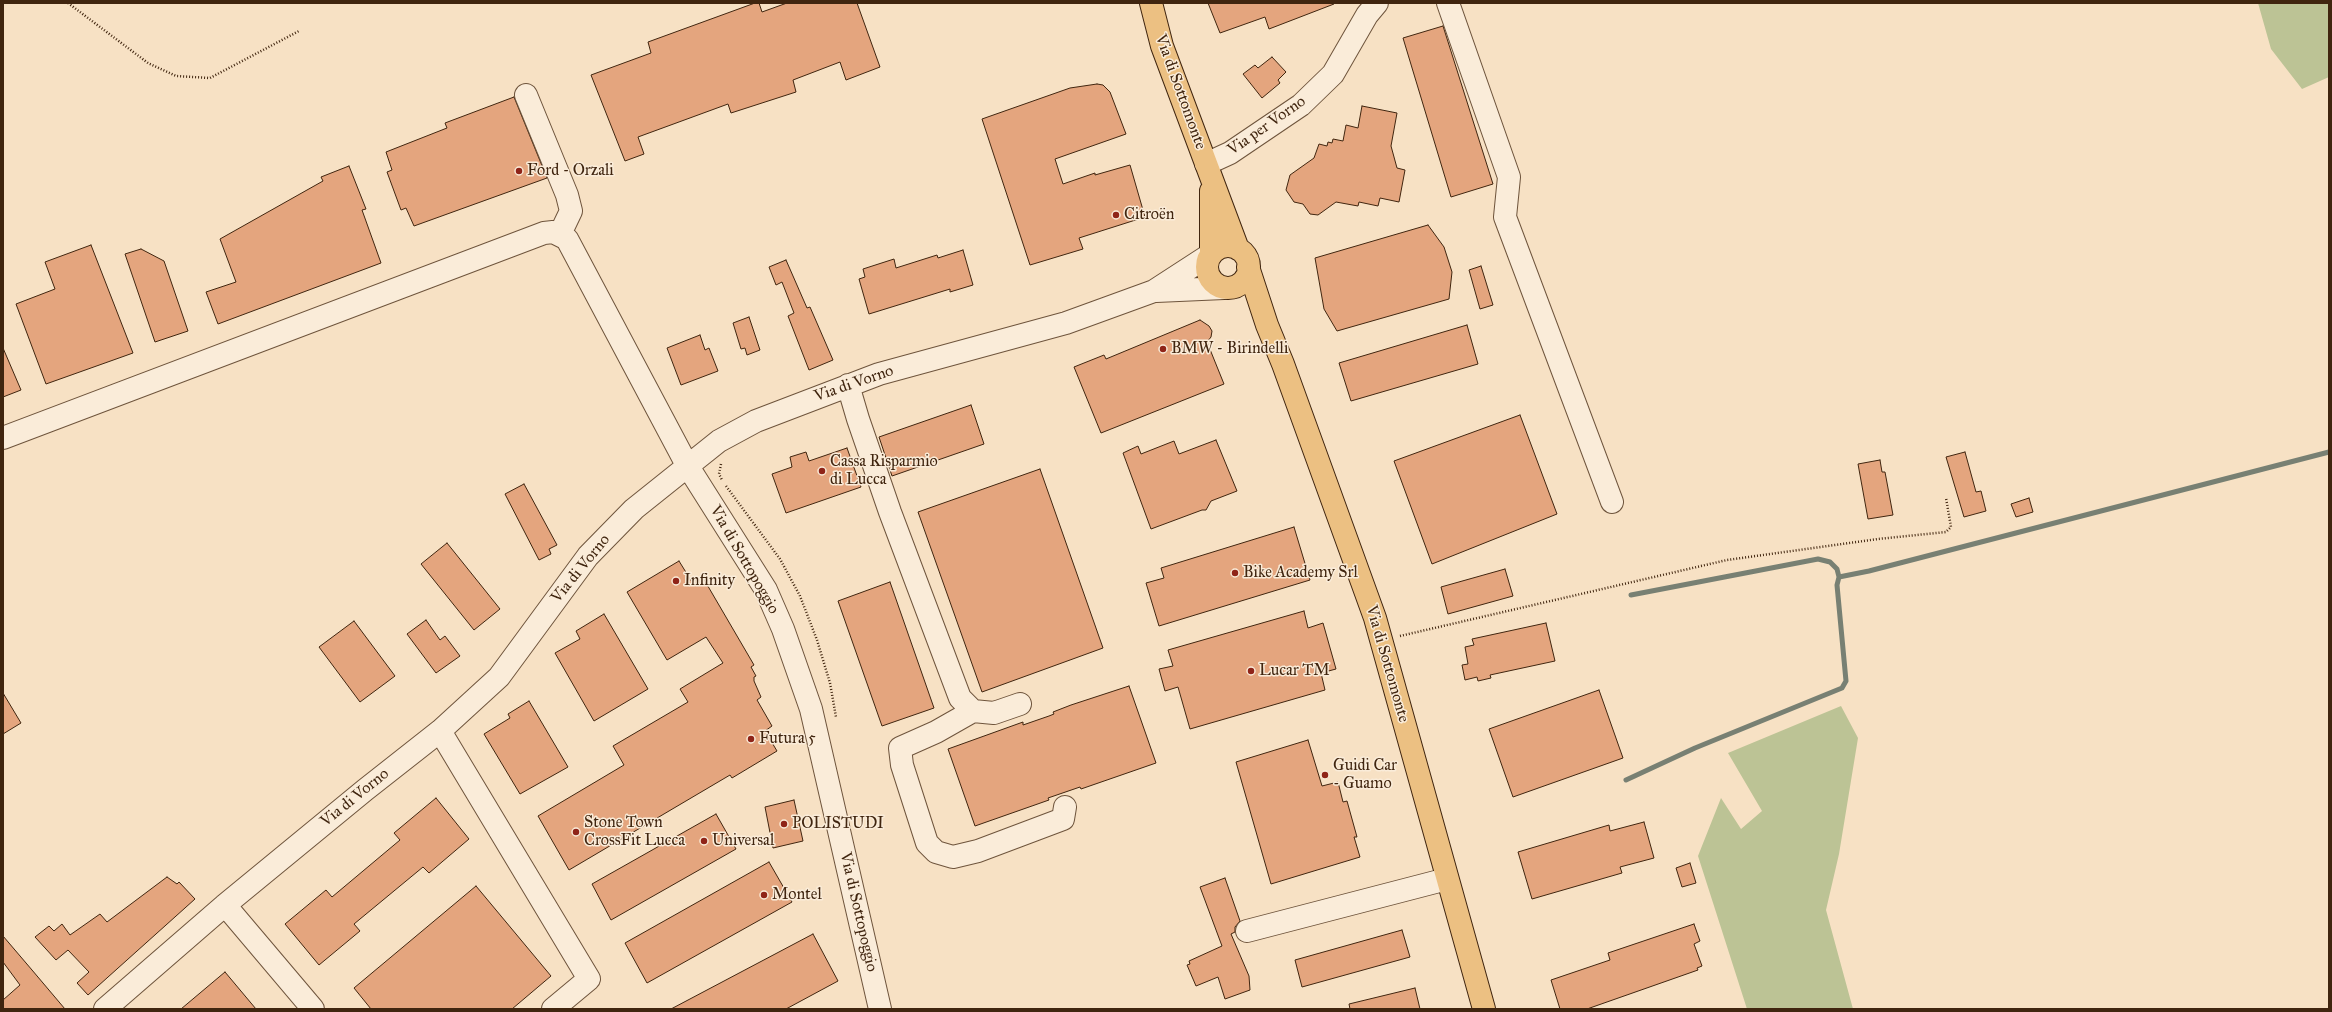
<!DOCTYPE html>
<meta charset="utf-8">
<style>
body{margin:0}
#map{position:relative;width:2332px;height:1012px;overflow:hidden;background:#f7e1c4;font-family:"IM FELL Great Primer",serif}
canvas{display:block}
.frame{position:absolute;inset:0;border:4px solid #40250f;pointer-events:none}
</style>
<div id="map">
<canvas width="2332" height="1012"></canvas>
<div class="frame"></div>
</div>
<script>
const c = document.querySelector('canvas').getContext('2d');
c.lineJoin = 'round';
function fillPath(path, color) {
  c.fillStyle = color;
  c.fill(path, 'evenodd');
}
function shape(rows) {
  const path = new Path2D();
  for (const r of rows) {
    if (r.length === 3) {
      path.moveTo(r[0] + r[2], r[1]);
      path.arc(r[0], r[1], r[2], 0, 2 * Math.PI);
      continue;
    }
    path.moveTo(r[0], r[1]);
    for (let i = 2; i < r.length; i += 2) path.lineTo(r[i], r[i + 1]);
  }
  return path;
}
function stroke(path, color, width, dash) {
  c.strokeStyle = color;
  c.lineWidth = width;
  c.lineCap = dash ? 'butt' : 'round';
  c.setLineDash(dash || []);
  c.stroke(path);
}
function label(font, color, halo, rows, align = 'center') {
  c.font = font + ' "IM FELL Great Primer",serif';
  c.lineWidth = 3;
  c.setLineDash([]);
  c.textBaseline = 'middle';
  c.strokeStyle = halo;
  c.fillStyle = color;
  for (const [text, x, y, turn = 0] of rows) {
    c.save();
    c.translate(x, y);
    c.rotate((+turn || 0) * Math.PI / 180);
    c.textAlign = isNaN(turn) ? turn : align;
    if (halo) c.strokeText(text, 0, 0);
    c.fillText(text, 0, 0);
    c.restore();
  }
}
fillPath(shape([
 [2258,3,2329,3,2329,77,2302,89,2271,49],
 [1841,706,1858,738,1839,854,1826,910,1853,1009,1747,1009,1698,856,1721,798,1741,829,1762,811,1728,753]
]), '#bcc395');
stroke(shape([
 [1839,577,1869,571,2329,452],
 [1626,780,1695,748,1842,688,1846,681,1837,585,1839,577,1837,569,1830,562,1818,559,1631,595]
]), '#788073', 5);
const building = shape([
 [755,3,759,3,762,12,787,3,857,3,880,67,846,80,840,62,793,80,796,92,731,113,728,104,638,137,644,154,625,161,591,75,651,53,648,42,755,3],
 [1208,3,1334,3,1334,4,1269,29,1265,17,1220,33,1208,3],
 [1443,26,1493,184,1451,197,1403,38,1443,26],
 [1272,57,1286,72,1278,80,1280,83,1262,98,1243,74,1255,65,1258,68,1272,57],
 [1097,84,1103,85,1110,92,1126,134,1055,159,1063,184,1095,173,1095,175,1130,165,1145,217,1079,238,1083,249,1030,265,982,119,1070,88,1097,84],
 [514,97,547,178,414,226,406,208,401,210,387,172,392,170,386,152,447,128,445,123,514,97],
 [1362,106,1397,113,1391,146,1397,168,1405,170,1399,202,1380,198,1378,206,1359,202,1358,206,1336,202,1318,215,1310,214,1303,204,1294,202,1286,190,1290,175,1314,158,1319,144,1327,146,1328,142,1332,143,1333,139,1343,141,1346,125,1358,128,1362,106],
 [349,166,366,209,362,210,381,263,218,324,206,292,236,282,220,239,323,181,321,177,349,166],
 [1428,225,1444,247,1452,272,1449,299,1337,331,1324,309,1315,258,1428,225],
 [91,245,133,353,46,384,16,304,55,289,45,262,91,245],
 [141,249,164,261,188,331,155,342,125,254,141,249],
 [963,250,973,285,950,292,950,289,869,314,859,279,865,277,863,269,894,259,896,268,937,255,938,258,963,250],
 [786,260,807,308,810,307,833,360,809,370,788,316,794,313,782,282,776,285,769,267,786,260],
 [1481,266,1493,305,1480,309,1469,270,1481,266],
 [749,317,760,350,747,355,745,348,741,349,733,323,749,317],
 [1200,320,1209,326,1212,331,1211,337,1207,342,1224,384,1101,433,1074,367,1104,355,1106,359,1200,320],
 [1467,325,1478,364,1351,401,1339,363,1467,325],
 [700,335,705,350,709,348,718,371,681,385,667,348,700,335],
 [3,348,21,390,3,397,3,348],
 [971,405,984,444,892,476,879,437,971,405],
 [1520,415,1557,514,1432,564,1394,461,1520,415],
 [1216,440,1237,491,1211,501,1206,510,1202,510,1151,529,1123,453,1138,446,1141,454,1174,441,1179,454,1216,440],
 [847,448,861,487,786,513,772,474,792,467,790,457,806,452,809,461,847,448],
 [1965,452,1976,492,1981,491,1986,511,1964,517,1946,457,1965,452],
 [1880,460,1882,472,1885,472,1893,515,1868,519,1858,464,1880,460],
 [1040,469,1103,648,982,692,918,512,1040,469],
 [524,484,557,545,549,549,551,554,539,560,505,494,524,484],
 [2029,498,2033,512,2016,517,2011,504,2029,498],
 [1294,527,1310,580,1159,626,1146,583,1164,578,1161,568,1294,527],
 [447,543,500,609,474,630,421,564,447,543],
 [679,561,692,582,702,576,754,665,751,667,756,676,754,677,754,681,761,697,757,700,772,726,765,731,777,751,732,778,730,775,569,870,538,816,624,765,613,746,688,702,680,689,723,663,706,637,667,660,627,592,679,561],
 [1505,569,1513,596,1448,614,1441,587,1505,569],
 [890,582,934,708,882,726,838,601,890,582],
 [1304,611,1308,628,1323,623,1336,669,1321,673,1325,690,1190,729,1178,687,1165,691,1159,669,1173,666,1168,650,1304,611],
 [604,614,648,689,594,721,555,653,580,639,576,631,604,614],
 [426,620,440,640,445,636,460,656,436,673,407,634,426,620],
 [354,621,395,676,360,702,319,647,354,621],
 [1546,623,1555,661,1490,675,1491,678,1478,681,1477,677,1465,680,1462,665,1468,664,1465,647,1474,645,1472,639,1546,623],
 [1129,686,1156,763,1081,789,1080,787,1048,798,1049,800,975,826,948,749,1023,722,1023,725,1049,716,1054,714,1053,712,1071,705,1129,686],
 [1599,690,1623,758,1513,797,1489,729,1599,690],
 [3,693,21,723,3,734,3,693],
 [529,701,568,767,520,794,484,734,510,718,508,714,529,701],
 [1308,740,1322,786,1338,782,1343,802,1347,801,1357,837,1354,837,1360,857,1271,884,1236,762,1308,740],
 [436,798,469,839,429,873,423,867,354,924,360,931,319,965,285,924,326,890,332,897,400,840,394,833,436,798],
 [794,800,803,841,773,848,765,807,794,800],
 [716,814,736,849,611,920,592,884,716,814],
 [1644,822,1654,858,1620,867,1622,873,1532,899,1518,852,1609,825,1610,831,1644,822],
 [769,862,792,902,647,983,625,943,769,862],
 [1690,863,1696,883,1682,887,1676,868,1690,863],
 [167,877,177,884,179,882,195,899,88,995,77,983,89,972,68,950,56,960,35,937,49,926,54,931,62,924,70,935,100,914,107,922,167,877],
 [1225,878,1240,921,1235,927,1235,932,1231,934,1249,976,1250,990,1225,999,1218,977,1196,986,1187,965,1190,964,1189,961,1222,946,1200,887,1225,878],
 [476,886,551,976,512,1009,371,1009,354,988,476,886],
 [1694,924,1700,941,1694,944,1702,966,1697,968,1698,970,1587,1009,1560,1009,1551,980,1610,960,1608,953,1694,924],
 [1402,930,1410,957,1302,987,1295,960,1402,930],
 [813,934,838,981,786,1009,671,1009,813,934],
 [3,936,32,970,65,1009,3,1009,3,1000,20,985,3,962,3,936],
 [225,972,256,1009,181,1009,225,972],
 [1415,988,1420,1009,1350,1009,1349,1004,1415,988]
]);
fillPath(building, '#e4a57e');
stroke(building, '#40250f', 1);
const minor = shape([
 [1448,3,1509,177,1505,217,1612,502],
 [526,95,567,195,571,211,560,234],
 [1206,164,1230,153,1301,105,1333,74,1367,15,1377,3],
 [1156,291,1224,288],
 [848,385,858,419,890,512,960,698,973,711,994,713,1020,704],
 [3,438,544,233,553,232,567,239,687,465,766,590,783,629,811,709,880,1009],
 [973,711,936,732,900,748,902,765,927,843,936,852,953,857,978,851,1063,819,1065,807],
 [440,731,589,979,553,1009],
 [225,905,313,1009],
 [1247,931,1447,879],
 [105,1009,225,905,365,790,440,731,499,677,588,556,634,509,719,441,756,421,879,374,1066,323,1154,291,1211,254]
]);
const major = shape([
 [1151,3,1162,46,1238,249],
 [1228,267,21],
 [1211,254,1211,191],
 [1248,267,1267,325,1283,364,1375,618,1484,1009]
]);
stroke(minor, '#6e543c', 24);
stroke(major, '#40250f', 24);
stroke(shape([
 [68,3,148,63,176,76,210,78,299,31],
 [721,464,719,474,722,480],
 [726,486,780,559,800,596,817,640,830,683,836,717],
 [1400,636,1727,560,1878,539,1946,532,1951,527,1946,498]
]), '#40250f', 2.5, [1, 2]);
stroke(minor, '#faecd9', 22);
stroke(major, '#ecc082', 22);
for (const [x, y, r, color] of [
 [519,171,4,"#8f2418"],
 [1116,215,4,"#8f2418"],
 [1163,349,4,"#8f2418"],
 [822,471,4,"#8f2418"],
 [1235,573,4,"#8f2418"],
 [676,581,4,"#8f2418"],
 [1251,671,4,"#8f2418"],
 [751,739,4,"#8f2418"],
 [1325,775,4,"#8f2418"],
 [784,824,4,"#8f2418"],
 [576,832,4,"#8f2418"],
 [704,841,4,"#8f2418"],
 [764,895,4,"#8f2418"]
]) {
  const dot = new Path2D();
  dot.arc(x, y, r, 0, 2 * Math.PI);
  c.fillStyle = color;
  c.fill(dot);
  stroke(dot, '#faecd9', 1.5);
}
label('16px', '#40250f', '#faecd9', [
 ["Via di Sottomonte",1180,92,70],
 ["Via per Vorno",1267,126,-35],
 ["Via di Vorno",854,384,-19],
 ["Via di Sottopoggio",744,560,60],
 ["Via di Vorno",581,569,-51],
 ["Via di Sottomonte",1387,664,74],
 ["Via di Vorno",355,798,-39],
 ["Via di Sottopoggio",858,912,77]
]);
label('16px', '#40250f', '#faecd9', [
 ["Ford - Orzali",527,171],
 ["Citroën",1124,215],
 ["BMW - Birindelli",1171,349],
 ["Cassa Risparmio",830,462],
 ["di Lucca",830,480],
 ["Bike Academy Srl",1243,573],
 ["Infinity",684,581],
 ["Lucar TM",1259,671],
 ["Futura 5",759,739],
 ["Guidi Car",1333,766],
 ["- Guamo",1333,784],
 ["Stone Town",584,823],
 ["CrossFit Lucca",584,841],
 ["POLISTUDI",792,824],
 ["Universal",712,841],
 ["Montel",772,895]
], 'left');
</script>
